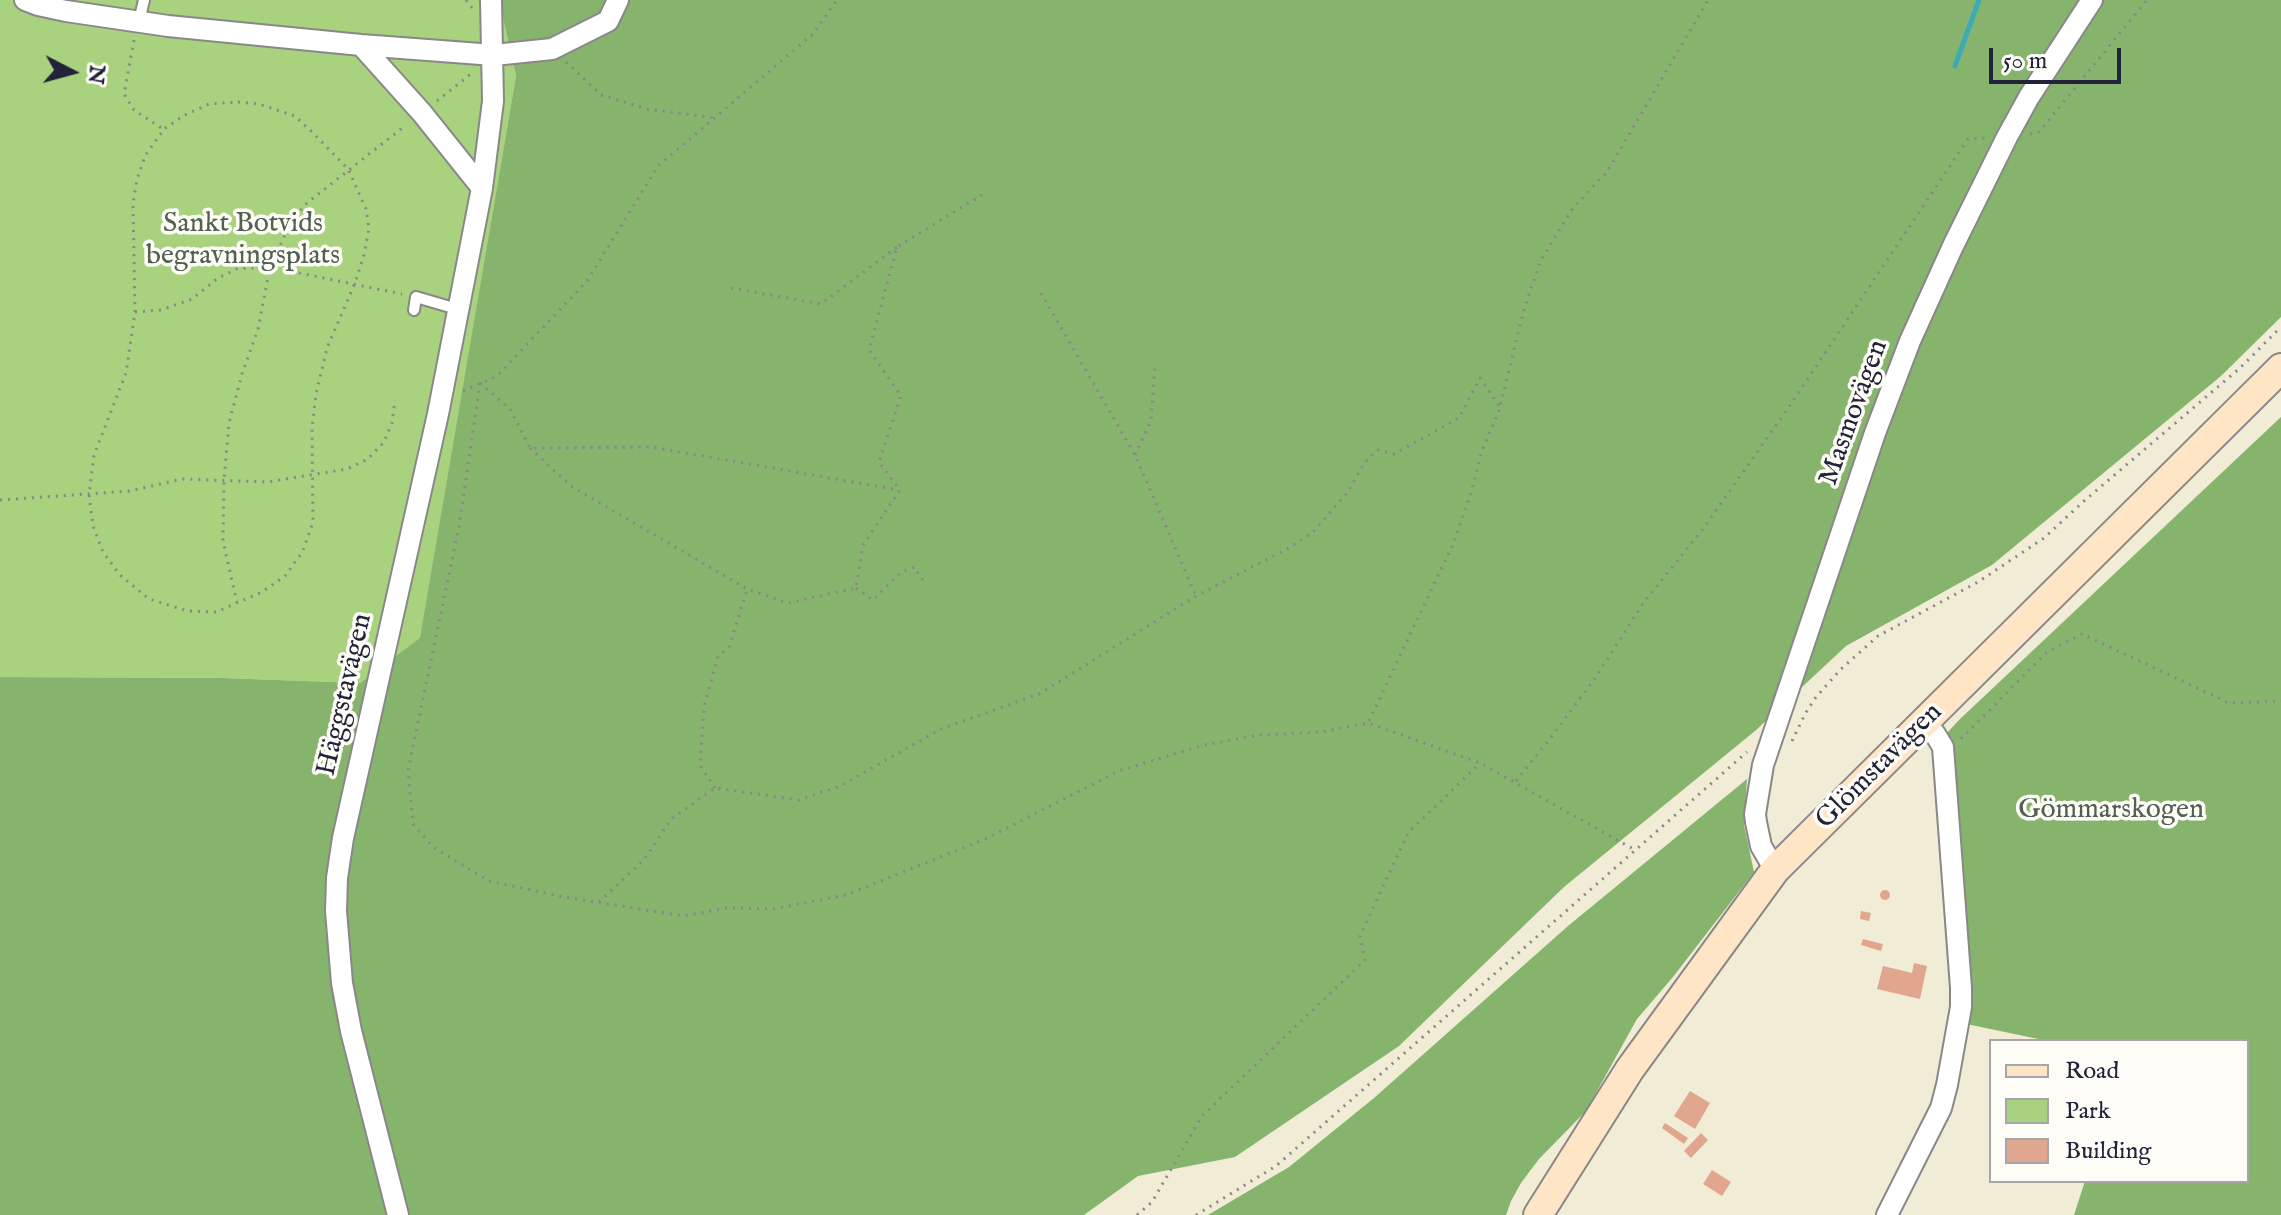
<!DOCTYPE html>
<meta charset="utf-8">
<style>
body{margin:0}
#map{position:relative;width:2281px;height:1215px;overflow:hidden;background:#f0ecd5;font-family:"IM FELL English",serif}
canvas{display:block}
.legend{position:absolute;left:1989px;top:1039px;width:260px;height:144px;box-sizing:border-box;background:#fdfcf7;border:2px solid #a5a5ac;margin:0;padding:10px 14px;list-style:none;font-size:24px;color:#22223b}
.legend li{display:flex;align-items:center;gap:16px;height:40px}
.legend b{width:40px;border:2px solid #a5a5ac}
.north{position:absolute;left:32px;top:32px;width:80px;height:80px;-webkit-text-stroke:6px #fdfcf7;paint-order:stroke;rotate:96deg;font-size:22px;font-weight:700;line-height:32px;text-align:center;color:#22223b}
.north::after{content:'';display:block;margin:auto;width:28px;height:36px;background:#22223b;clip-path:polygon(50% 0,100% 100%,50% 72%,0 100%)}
.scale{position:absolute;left:1989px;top:48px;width:132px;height:36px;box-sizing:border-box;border:4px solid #22223b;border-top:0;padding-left:10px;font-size:24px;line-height:28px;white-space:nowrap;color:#22223b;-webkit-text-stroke:6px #fdfcf7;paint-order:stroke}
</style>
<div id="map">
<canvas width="2281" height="1215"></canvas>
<ul class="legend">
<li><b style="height:10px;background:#fee5c5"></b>Road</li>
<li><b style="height:22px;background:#a9d27e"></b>Park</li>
<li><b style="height:22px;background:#e0a68e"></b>Building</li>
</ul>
<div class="north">N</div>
<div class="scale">50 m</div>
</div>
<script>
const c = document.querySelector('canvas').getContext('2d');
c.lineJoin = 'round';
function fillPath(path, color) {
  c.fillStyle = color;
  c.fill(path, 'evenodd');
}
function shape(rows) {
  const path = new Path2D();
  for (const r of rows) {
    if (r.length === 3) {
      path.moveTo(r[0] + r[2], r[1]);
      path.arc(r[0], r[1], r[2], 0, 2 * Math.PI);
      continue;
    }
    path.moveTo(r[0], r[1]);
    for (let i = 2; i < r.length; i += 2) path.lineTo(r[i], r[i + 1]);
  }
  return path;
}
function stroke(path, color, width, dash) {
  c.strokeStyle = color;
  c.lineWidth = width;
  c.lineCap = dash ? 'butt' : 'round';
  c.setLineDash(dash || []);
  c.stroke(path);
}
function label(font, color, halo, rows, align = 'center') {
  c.font = font + ' "IM FELL English",serif';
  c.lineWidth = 7;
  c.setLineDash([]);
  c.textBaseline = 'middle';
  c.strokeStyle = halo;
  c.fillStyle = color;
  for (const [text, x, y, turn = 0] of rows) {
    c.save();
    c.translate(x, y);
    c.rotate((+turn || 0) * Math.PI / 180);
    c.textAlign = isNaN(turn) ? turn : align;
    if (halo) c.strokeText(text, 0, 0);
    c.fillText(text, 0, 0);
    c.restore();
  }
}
fillPath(shape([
 [0,0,499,0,516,76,421,638,360,683,223,678,0,677]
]), '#a9d27e');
fillPath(shape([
 [499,0,2281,0,2281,317,2221,376,1992,565,1846,646,1755,731,1564,887,1399,1046,1235,1157,1138,1176,1084,1215,0,1215,0,677,223,678,360,683,420,638,516,76],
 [2281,417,2281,1215,2074,1215,2085,1181,2247,1181,2247,1041,2048,1041,1952,1021,1954,989,1937,764,1932,749,1960,719],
 [1747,779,1744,825,1754,872,1673,977,1637,1019,1586,1111,1539,1159,1521,1183,1511,1201,1506,1215,1208,1215,1289,1167,1374,1098,1568,926]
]), '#86b46d');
stroke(shape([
 [1955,66,1979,0]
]), '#3bacb5', 5);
fillPath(shape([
 [1885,895,5],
 [1861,911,1871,913,1869,921,1860,919],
 [1863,939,1883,944,1881,951,1861,945],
 [1914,963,1927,966,1920,999,1877,989,1883,966,1912,973],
 [1690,1091,1710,1103,1695,1129,1674,1116],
 [1665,1123,1688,1138,1684,1144,1662,1128],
 [1701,1133,1708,1140,1691,1158,1684,1151],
 [1712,1170,1731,1182,1722,1196,1703,1184]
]), '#e0a68e');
const service = shape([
 [139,21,144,0],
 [414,310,416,297,457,309]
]);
const minor = shape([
 [25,0,38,5,66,11,168,26,361,45,494,55,552,49,608,21,618,0],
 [361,45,422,113,482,188],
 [1775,870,1761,846,1756,822,1755,814,1763,765,1875,433,1910,341,1953,246,2007,137,2029,97,2092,0],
 [398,1215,351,1031,342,983,336,911,337,878,343,838,438,414,482,188,493,101,491,0],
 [1887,1215,1941,1108,1947,1085,1961,1007,1961,988,1943,747,1935,734,1925,723]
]);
const secondary = shape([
 [1538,1215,1630,1069,1775,870,2281,368]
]);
stroke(service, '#898788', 14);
stroke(minor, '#898788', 24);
stroke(secondary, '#898788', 32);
stroke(shape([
 [466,0,473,9],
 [134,40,124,94,134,110,163,129],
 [566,62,601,95,647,109,715,118],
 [437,101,472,73],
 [238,102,259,104,295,116,316,136,348,169,366,209,369,228,364,255,355,283,327,348,316,394,312,428,313,522,303,551,285,576,262,592,216,612,188,611,149,599,120,575,103,552,93,526,89,495,94,455,126,373,135,312,133,204,137,179,145,156,164,129,185,115,209,104,238,102],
 [2030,134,2039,132,2147,0],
 [731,288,821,304,897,247],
 [1041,293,1135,455,1196,596],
 [135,312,161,310,192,299,218,278,237,269,270,267,402,294],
 [480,383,459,527,408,770,413,824,433,847,489,881,564,897,684,916,727,908,773,909,846,895,985,839,1119,771,1204,745,1260,735,1321,732,1368,723,1480,763,1635,850],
 [480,383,510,409,530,448,651,447,899,490],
 [463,391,497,376,587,281,658,166,813,34,837,0],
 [530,448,571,486,747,589,788,603,856,588,863,545,900,490,879,462,901,396,869,350,897,247,985,193],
 [1135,455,1151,421,1155,364],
 [0,500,130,491,182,479,267,482,347,469,368,459,384,442,392,423,395,400],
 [856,588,873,600,900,573,914,567,925,583],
 [237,603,223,541,224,480,229,423,242,374,258,329,270,267,291,222,307,203,406,125],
 [1369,721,1454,542,1471,493,1482,450,1499,411,1524,309,1541,260,1573,208,1607,172,1708,0],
 [1961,739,2047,652,2082,634,2229,703,2281,701],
 [1792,741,1805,714,1816,697,1841,669,1878,636,1978,582,2044,538,2084,501,2240,368,2281,327],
 [1516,781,1552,736,1596,677,1644,602,1703,529,1791,404,1968,139,1987,138],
 [715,788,700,765,704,707,718,657,729,647,747,590],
 [599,902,644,860,671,819,715,788,799,800,840,786,941,729,1039,694,1196,596,1287,549,1312,533,1348,492,1364,463,1378,450,1394,454,1459,418,1480,378,1500,407],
 [1137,1215,1152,1202,1202,1116,1365,960,1360,936,1408,833,1480,763],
 [1196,1215,1276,1166,1747,752]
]), '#898788', 3, [2, 6]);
stroke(service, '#fff', 10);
stroke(minor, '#fff', 20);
stroke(secondary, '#fee5c5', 28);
label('28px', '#516052', '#fdfcf7', [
 ["Sankt Botvids",243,225],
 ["begravningsplats",243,257],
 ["Gömmarskogen",2111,811]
]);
label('28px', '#22223b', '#fdfcf7', [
 ["Masmovägen",1855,413,-70],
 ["Häggstavägen",346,695,-77],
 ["Glömstavägen",1880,767,-45]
]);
</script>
